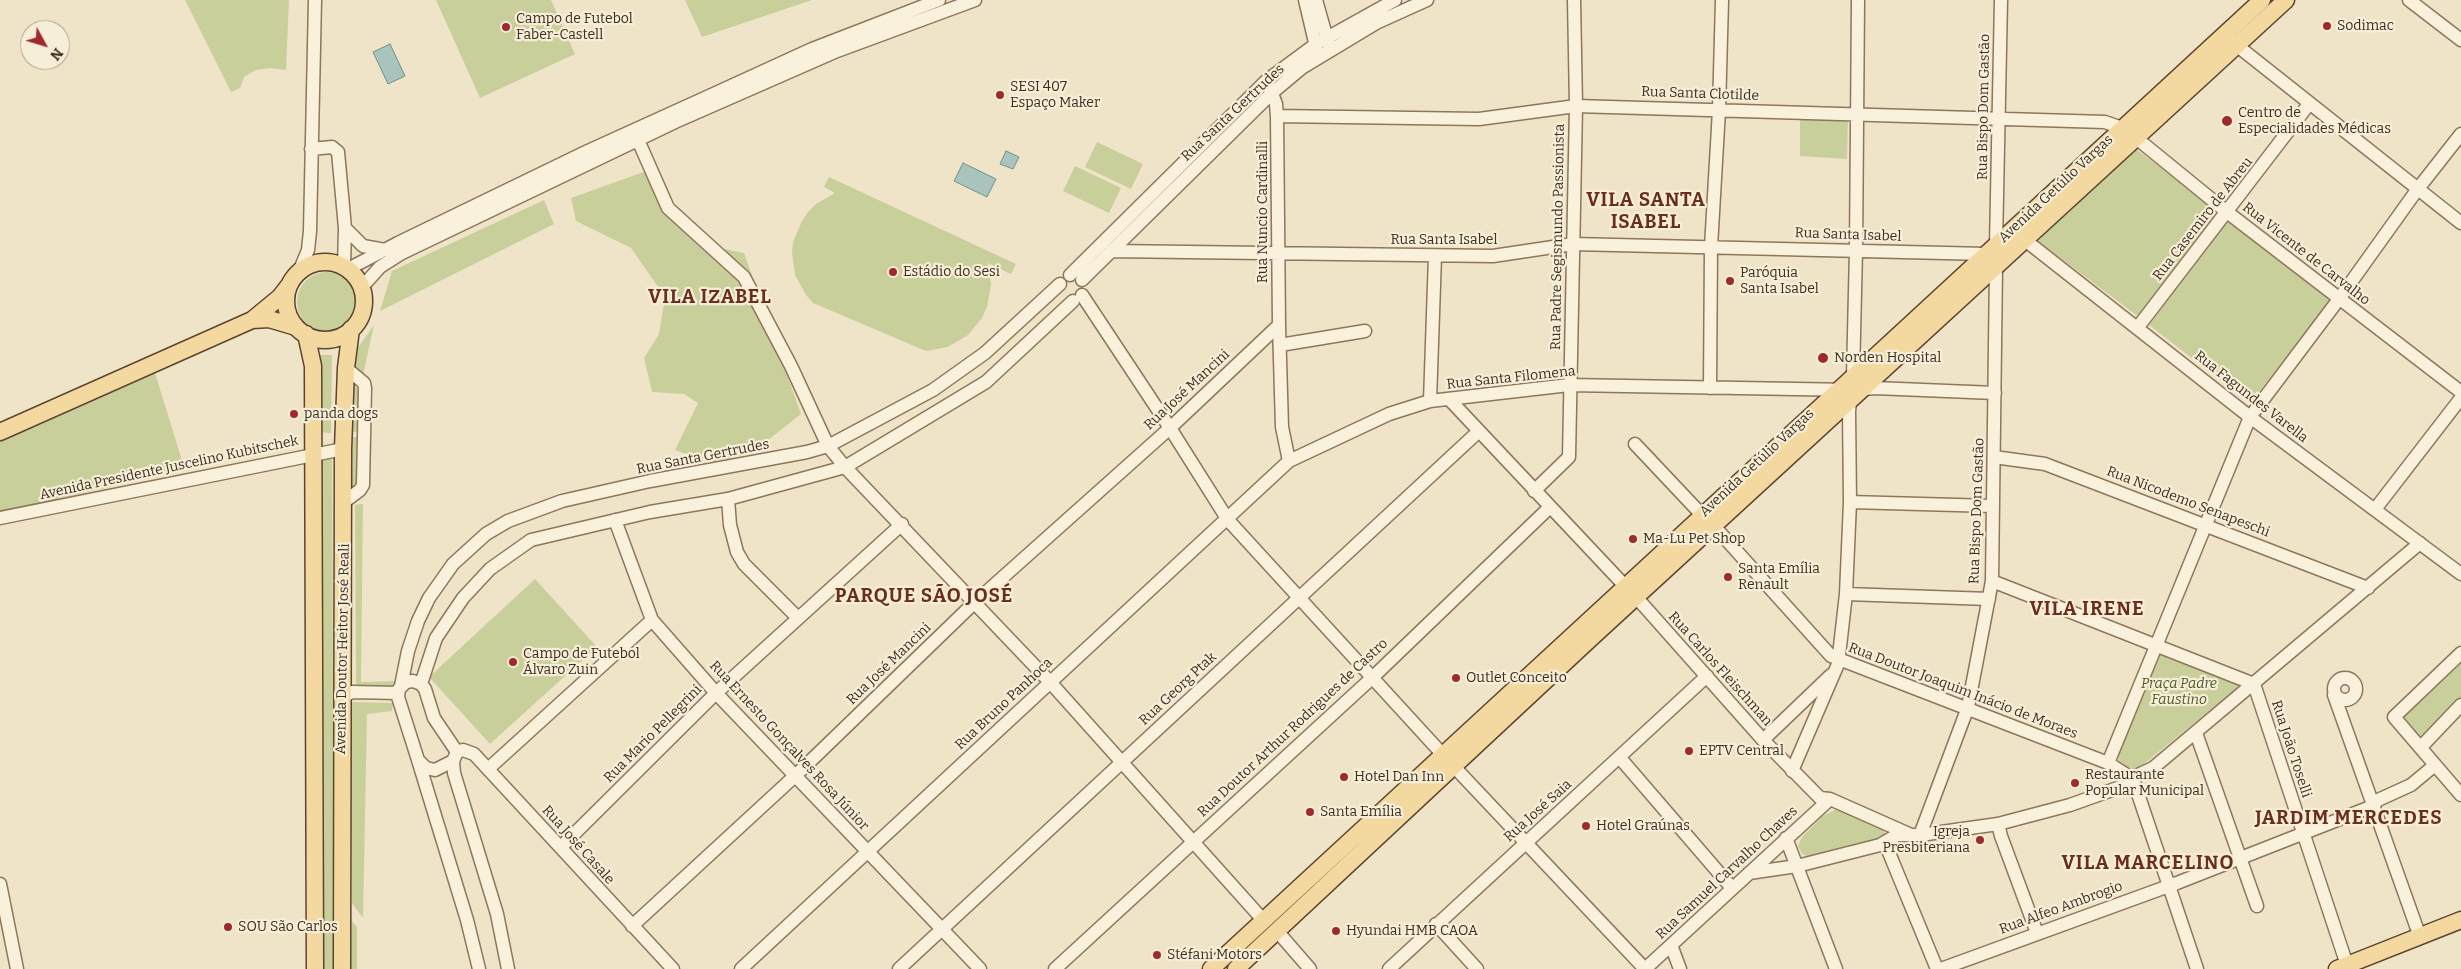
<!DOCTYPE html>
<meta charset="utf-8">
<style>
body{margin:0}
#map{position:relative;width:2461px;height:969px;overflow:hidden;background:#f0e4c8;font-family:Bitter,serif}
canvas{display:block}
.north{position:absolute;left:20px;top:20px;width:50px;height:50px;box-sizing:border-box;background:#f7eed8;border:1px solid #ada18e;border-radius:50%;rotate:129deg;font-size:14px;font-weight:700;line-height:20px;text-align:center;color:#3d2e20}
.north::after{content:'';display:block;margin:auto;width:18px;height:22px;background:#9e2a2b;clip-path:polygon(50% 0,100% 100%,50% 72%,0 100%)}
</style>
<div id="map">
<canvas width="2461" height="969"></canvas>
<div class="north">N</div>
</div>
<script>
const c = document.querySelector('canvas').getContext('2d');
c.lineJoin = 'round';
function fillPath(path, color) {
  c.fillStyle = color;
  c.fill(path, 'evenodd');
}
function shape(rows) {
  const path = new Path2D();
  for (const r of rows) {
    if (r.length === 3) {
      path.moveTo(r[0] + r[2], r[1]);
      path.arc(r[0], r[1], r[2], 0, 2 * Math.PI);
      continue;
    }
    path.moveTo(r[0], r[1]);
    for (let i = 2; i < r.length; i += 2) path.lineTo(r[i], r[i + 1]);
  }
  return path;
}
function stroke(path, color, width, dash) {
  c.strokeStyle = color;
  c.lineWidth = width;
  c.lineCap = dash ? 'butt' : 'round';
  c.setLineDash(dash || []);
  c.stroke(path);
}
function label(font, color, halo, rows, align = 'center') {
  c.font = font + ' Bitter,serif';
  c.lineWidth = 4.5;
  c.setLineDash([]);
  c.textBaseline = 'middle';
  c.strokeStyle = halo;
  c.fillStyle = color;
  for (const [text, x, y, turn = 0] of rows) {
    c.save();
    c.translate(x, y);
    c.rotate((+turn || 0) * Math.PI / 180);
    c.textAlign = isNaN(turn) ? turn : align;
    if (halo) c.strokeText(text, 0, 0);
    c.fillText(text, 0, 0);
    c.restore();
  }
}
fillPath(shape([
 [185,0,289,0,286,70,270,68,256,70,244,77,240,88,231,92],
 [436,0,551,0,575,54,480,98],
 [685,0,812,0,702,37],
 [1800,116,1848,119,1847,159,1800,156],
 [1097,142,1143,164,1131,189,1085,167],
 [2136,149,2214,208,2216,214,2140,315,2136,315,2038,241],
 [1075,166,1121,188,1109,213,1063,191],
 [655,168,669,205,719,248,744,253,801,414,753,452,713,463,675,450,698,403,684,394,652,392,644,358,659,334,665,297,631,248,576,221,571,198],
 [829,177,1016,264,1011,274,988,263,991,285,987,307,982,318,968,335,948,347,926,351,813,303,806,295,795,275,792,253,793,242,802,221,808,212,816,204,835,193,824,187],
 [544,200,554,224,380,311,392,271],
 [2231,221,2329,298,2330,301,2250,403,2149,325,2227,222],
 [327,302,30],
 [374,325,363,375,350,359],
 [318,355,332,355,331,433,317,432],
 [155,373,185,470,0,512,0,438,37,426],
 [351,382,358,389,358,432,350,432],
 [350,437,357,437,357,488,351,493],
 [332,454,334,969,320,969,319,459],
 [363,504,361,682,399,681,396,689,356,686,355,505],
 [535,579,597,647,490,744,429,677],
 [2162,651,2239,684,2237,688,2139,768,2131,771,2124,768,2119,761,2117,752,2157,656],
 [2461,657,2461,698,2425,736,2418,736,2402,715],
 [350,702,393,703,392,711,367,714,363,918,352,903],
 [1835,810,1839,810,1882,827,1885,833,1878,842,1809,857,1802,854,1798,846,1802,837,1823,816],
 [350,919,357,927,357,969,350,969]
]), '#c9cf9b');
const water = shape([
 [390,44,405,76,388,84,373,52,390,44],
 [1006,151,1019,157,1013,169,1000,164,1006,151],
 [963,163,996,179,987,197,954,181,963,163]
]);
fillPath(water, '#a9c4bc');
stroke(water, '#6f938a', 1);
const minor = shape([
 [1305,0,1317,51],
 [1316,0,1329,46],
 [2409,0,2461,40],
 [2230,40,2461,223],
 [1270,88,1276,104,1277,116,1279,325,1282,427,1289,461],
 [1277,116,1479,119,1576,106,2105,122,2122,128,2135,137,2227,212,2461,392],
 [638,140,668,208,744,277,791,366,828,446,845,467,1050,682,1264,921],
 [311,149,332,147,338,152,345,228,344,266],
 [345,228,363,246,385,250],
 [2025,240,2250,417,2461,574],
 [1996,245,2001,0],
 [1111,251,1493,256,1573,244,1986,254],
 [348,269,398,243,588,151,707,97,812,49,939,0],
 [299,272,308,250,310,231,315,0],
 [1070,275,1266,81,1316,44,1395,0],
 [1082,280,1273,92,1303,67,1376,23,1427,0],
 [362,287,380,267,402,253,675,122,837,51,975,0],
 [1082,295,1170,428,1228,520,1444,756,1645,969],
 [2138,327,2309,104],
 [1280,345,1365,331],
 [1710,388,1711,247,1719,110,1722,0],
 [1449,399,1625,586],
 [1430,401,1435,256],
 [1635,444,1701,514],
 [1994,457,2045,464,2368,588],
 [1534,491,1569,457,1576,106,1574,0],
 [728,499,730,525,737,552,744,564,798,618],
 [344,502,360,490,363,485,365,388,364,383,346,368],
 [1850,502,1992,506],
 [2376,508,2461,398],
 [0,518,343,449],
 [615,520,652,620,716,693,980,969],
 [1714,526,1831,656,2108,763,2133,779],
 [1992,581,2254,684,2347,965],
 [1846,594,1989,599],
 [1637,598,1763,740,1820,798,1830,799,1909,834],
 [2461,653,2394,717,2461,795],
 [2345,689,11],
 [413,681,421,684,425,689,434,718,457,752,453,761,435,770,426,768,418,760,398,697,399,689,406,682,413,681],
 [421,684,436,638,463,598,490,569,531,540,650,512,728,499,845,467,986,382,1073,301],
 [401,686,408,651,418,621,429,598,453,564,486,534,508,521,562,501,650,481,807,452,828,446,933,390,985,353,1060,284],
 [2334,695,2420,937],
 [341,698,352,692,398,693],
 [2196,733,2257,906],
 [1763,740,1831,675],
 [2421,747,2461,705],
 [457,752,463,750,474,754,673,969],
 [1620,758,1732,888],
 [418,760,467,920,479,969],
 [453,761,454,773,497,914,508,969],
 [2108,763,2250,417,2339,299,2417,190,2461,134],
 [488,769,652,620],
 [1792,771,1838,664,1846,594,1850,502,1849,411,1853,376,1856,250,1858,0],
 [2133,779,2197,969],
 [1998,824,2001,836,2037,933],
 [1920,835,1968,707,1992,581,1996,267],
 [1786,838,1836,969],
 [1885,843,1937,969],
 [561,847,716,693,902,524],
 [1749,873,1797,866,1880,845,1897,835,1920,835,1998,824,2070,805,2126,785,2138,775,2153,768,2420,543],
 [0,884,17,969],
 [1436,924,1477,969],
 [632,926,796,775,974,603,1170,428,1279,325],
 [1277,931,1310,969],
 [1671,945,1680,969],
 [741,969,1289,461,1389,414,1430,401,1569,385,1852,390,1875,388,1995,393],
 [899,969,1479,431],
 [1055,969,1373,677,1550,507],
 [1389,969,1707,676],
 [1645,969,1830,799],
 [1941,969,2177,883,2373,806,2378,800,2411,785,2435,765]
]);
const major = shape([
 [325,301,39],
 [252,320,269,319,296,327],
 [306,334,313,366,315,969],
 [0,432,252,320,280,297,290,284],
 [342,969,343,449,346,368,351,329],
 [1211,969,2262,0],
 [1236,969,1589,640,2286,0],
 [2337,969,2461,920]
]);
stroke(minor, '#8d765c', 15);
stroke(major, '#5b4430', 19);
stroke(minor, '#faf1dc', 12);
stroke(major, '#f3d9a0', 16);
for (const [x, y, r, color] of [
 [2327,26,5,"#9e2a2b"],
 [506,27,5,"#9e2a2b"],
 [1000,95,5,"#9e2a2b"],
 [2227,121,6,"#9e2a2b"],
 [893,272,5,"#9e2a2b"],
 [1730,281,5,"#9e2a2b"],
 [1823,358,6,"#9e2a2b"],
 [294,414,5,"#9e2a2b"],
 [1633,539,5,"#9e2a2b"],
 [1728,577,5,"#9e2a2b"],
 [513,662,5,"#9e2a2b"],
 [1456,678,5,"#9e2a2b"],
 [1689,751,5,"#9e2a2b"],
 [1344,777,5,"#9e2a2b"],
 [2075,783,5,"#9e2a2b"],
 [1310,812,5,"#9e2a2b"],
 [1586,826,5,"#9e2a2b"],
 [1980,840,5,"#9e2a2b"],
 [228,927,5,"#9e2a2b"],
 [1336,931,5,"#9e2a2b"],
 [1157,955,5,"#9e2a2b"]
]) {
  const dot = new Path2D();
  dot.arc(x, y, r, 0, 2 * Math.PI);
  c.fillStyle = color;
  c.fill(dot);
  stroke(dot, '#f7eed8', 2);
}
label('14px', '#3d2e20', '#f7eed8', [
 ["Campo de Futebol",516,19],
 ["Faber-Castell",516,35],
 ["Sodimac",2337,26],
 ["SESI 407",1010,87],
 ["Espaço Maker",1010,103],
 ["Centro de",2238,113],
 ["Especialidades Médicas",2238,129],
 ["Estádio do Sesi",903,272],
 ["Paróquia",1740,273],
 ["Santa Isabel",1740,289],
 ["Norden Hospital",1834,358],
 ["panda dogs",304,414],
 ["Ma-Lu Pet Shop",1643,539],
 ["Santa Emília",1738,569],
 ["Renault",1738,585],
 ["Campo de Futebol",523,654],
 ["Álvaro Zuin",523,670],
 ["Outlet Conceito",1466,678],
 ["EPTV Central",1699,751],
 ["Restaurante",2085,775],
 ["Popular Municipal",2085,791],
 ["Hotel Dan Inn",1354,777],
 ["Santa Emília",1320,812],
 ["Hotel Graúnas",1596,826],
 ["Igreja",1970,832,"right"],
 ["Presbiteriana",1970,848,"right"],
 ["SOU São Carlos",238,927],
 ["Hyundai HMB CAOA",1346,931],
 ["Stéfani Motors",1167,955]
], 'left');
label('14px', '#3d2e20', '#f7eed8', [
 ["Rua Santa Clotilde",1700,94,2],
 ["Rua Bispo Dom Gastão",1984,107,-89],
 ["Rua Santa Gertrudes",1233,113,-43],
 ["Avenida Getúlio Vargas",2056,189,-43],
 ["Rua Nuncio Cardinalli",1263,212,-90],
 ["Rua Casemiro de Abreu",2203,219,-52],
 ["Rua Santa Isabel",1848,235,2],
 ["Rua Padre Segismundo Passionista",1558,237,-89],
 ["Rua Santa Isabel",1444,240],
 ["Rua Vicente de Carvalho",2306,254,38],
 ["Rua Santa Filomena",1511,378,-6],
 ["Rua José Mancini",1187,390,-43],
 ["Rua Fagundes Varella",2251,397,38],
 ["Rua Santa Gertrudes",703,457,-11],
 ["Avenida Getúlio Vargas",1757,463,-43],
 ["Avenida Presidente Juscelino Kubitschek",169,468,-12],
 ["Rua Nicodemo Senapeschi",2188,502,21],
 ["Rua Bispo Dom Gastão",1977,511,-88],
 ["Avenida Doutor Heitor José Reali",343,649,-89],
 ["Rua José Mancini",889,664,-44],
 ["Rua Carlos Fleischman",1720,669,48],
 ["Rua Georg Ptak",1178,689,-43],
 ["Rua Doutor Joaquim Inácio de Moraes",1963,691,21],
 ["Rua Bruno Panhoca",1004,704,-43],
 ["Rua Doutor Arthur Rodrigues de Castro",1293,728,-43],
 ["Rua Mario Pellegrini",653,734,-45],
 ["Rua Ernesto Gonçalves Rosa Júnior",789,746,47],
 ["Rua João Toselli",2291,749,72],
 ["Rua José Saia",1538,811,-42],
 ["Rua José Casale",578,845,48],
 ["Rua Samuel Carvalho Chaves",1727,873,-43],
 ["Rua Alfeo Ambrogio",2061,908,-20]
]);
label('italic 14px', '#4d5a26', '#f7eed8', [
 ["Praça Padre",2179,684],
 ["Faustino",2179,700]
]);
c.letterSpacing = '1px';
label('bold 19px', '#6b2e1e', '#f7eed8', [
 ["VILA SANTA",1646,201],
 ["ISABEL",1646,223],
 ["VILA IZABEL",710,298],
 ["PARQUE SÃO JOSÉ",924,597],
 ["VILA IRENE",2087,610],
 ["JARDIM MERCEDES",2349,819],
 ["VILA MARCELINO",2148,864]
]);
c.letterSpacing = '0px';
</script>
